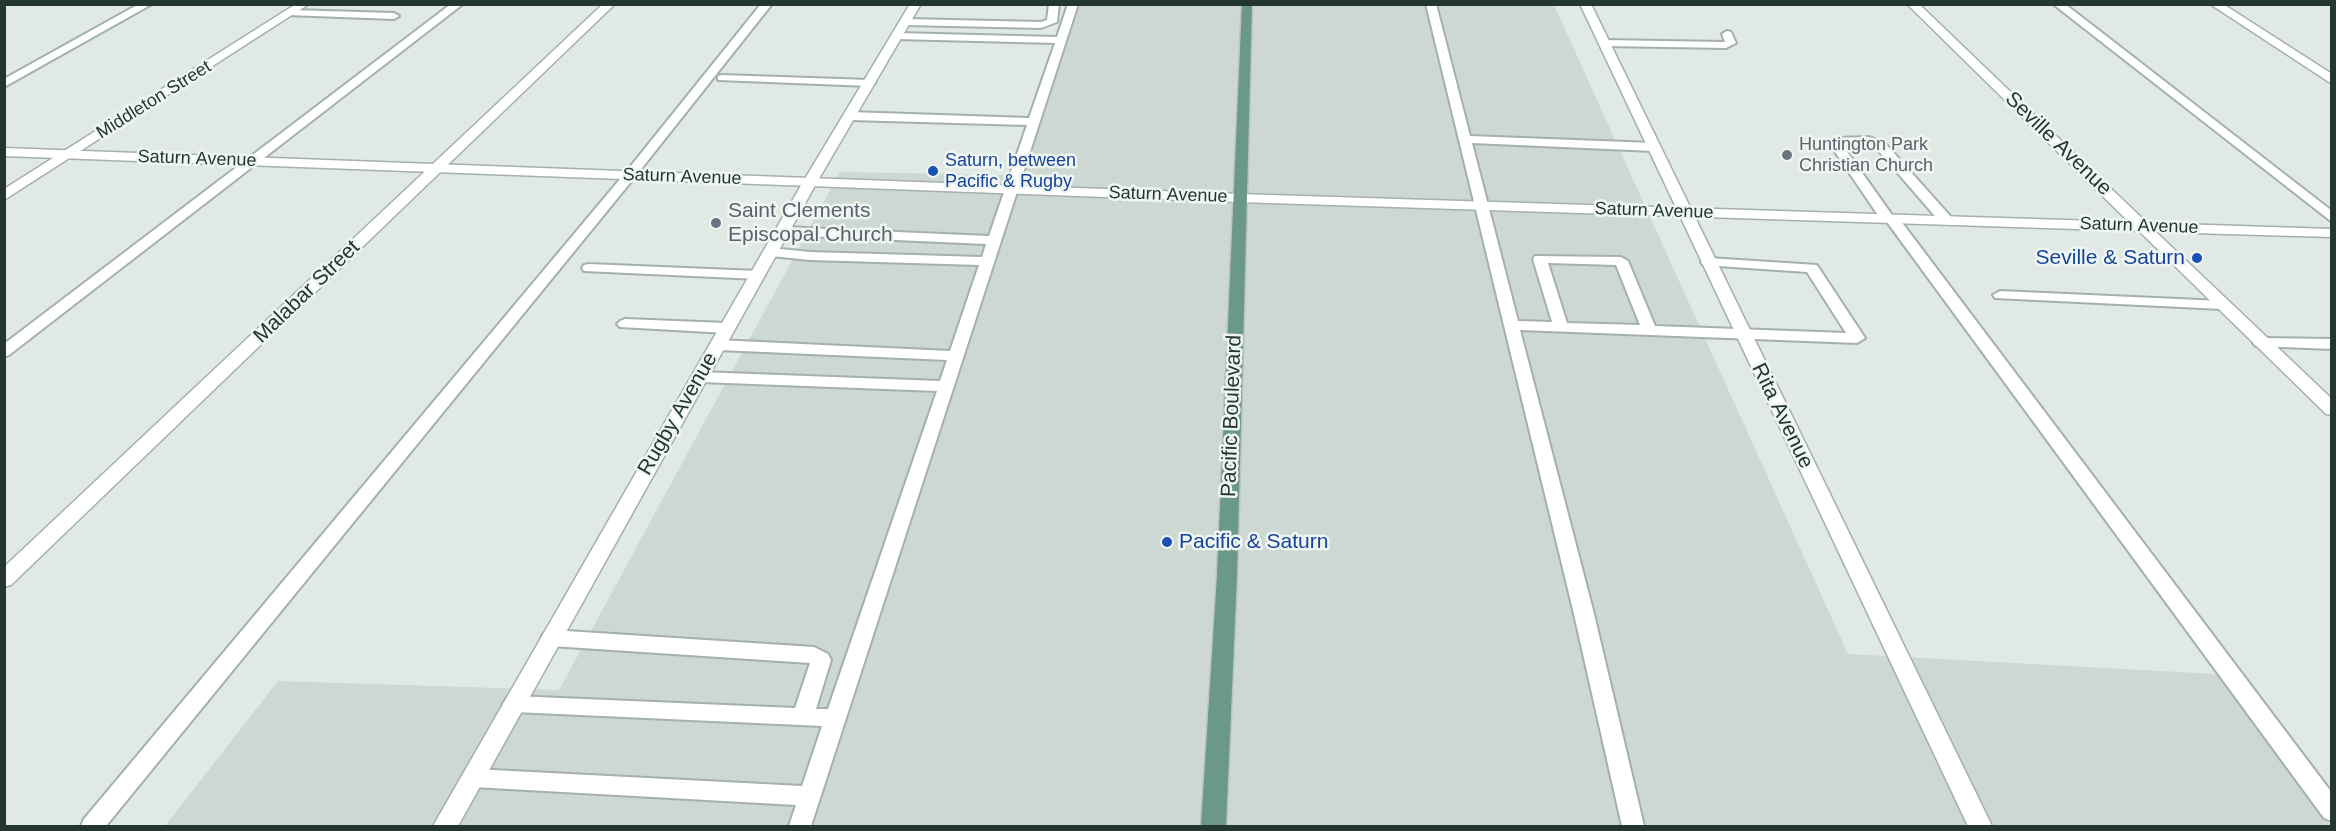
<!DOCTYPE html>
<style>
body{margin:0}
#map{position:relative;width:2336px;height:831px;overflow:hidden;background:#e0e9e4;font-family:Helvetica,sans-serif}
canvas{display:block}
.frame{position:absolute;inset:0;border:6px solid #233630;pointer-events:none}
</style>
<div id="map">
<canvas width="2336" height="831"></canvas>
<div class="frame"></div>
</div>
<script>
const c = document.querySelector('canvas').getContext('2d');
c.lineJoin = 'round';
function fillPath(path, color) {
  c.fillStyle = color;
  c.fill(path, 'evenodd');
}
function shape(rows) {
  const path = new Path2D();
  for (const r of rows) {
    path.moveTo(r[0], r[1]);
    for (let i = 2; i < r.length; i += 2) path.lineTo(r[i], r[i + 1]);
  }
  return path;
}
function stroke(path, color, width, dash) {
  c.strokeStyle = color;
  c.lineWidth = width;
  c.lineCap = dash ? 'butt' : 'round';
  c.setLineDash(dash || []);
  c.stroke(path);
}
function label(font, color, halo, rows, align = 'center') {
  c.font = font + ' Helvetica,sans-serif';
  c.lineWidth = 5;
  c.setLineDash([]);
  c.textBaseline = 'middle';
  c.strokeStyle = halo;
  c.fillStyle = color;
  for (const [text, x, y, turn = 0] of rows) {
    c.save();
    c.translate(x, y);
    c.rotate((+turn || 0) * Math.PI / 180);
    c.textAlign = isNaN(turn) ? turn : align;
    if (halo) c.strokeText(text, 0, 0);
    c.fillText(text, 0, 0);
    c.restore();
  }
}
fillPath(shape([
 [1077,4,1554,5,1848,654,2216,674,2331,826,165,826,278,681,559,690,840,172,1008,175]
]), '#ced8d3');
const service = shape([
 [139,4,152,4,4,87,4,79,139,4],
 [451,4,463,4,9,355,4,357,4,344,451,4],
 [761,4,772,4,634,178,106,826,81,826,84,819,626,172,761,4],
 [1049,4,1059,4,1057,22,1041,28,906,25,901,22,906,19,1041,22,1047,20,1049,4],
 [1068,4,1078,4,811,826,789,826,796,805,473,787,465,785,462,778,465,771,473,769,802,786,822,726,514,712,507,710,503,704,507,698,514,696,795,708,810,663,551,646,544,643,541,638,544,633,551,630,814,647,828,654,831,660,816,709,828,709,937,391,700,382,692,377,700,372,940,381,947,360,718,350,710,345,718,340,950,351,979,265,810,260,771,256,764,252,771,248,810,252,982,257,986,244,783,235,776,231,783,227,989,236,1027,125,850,120,844,116,850,112,1029,118,1055,43,897,39,892,36,897,33,1057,37,1068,4],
 [1426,4,1436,4,1470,136,1653,143,1659,147,1653,151,1472,143,1518,321,1552,322,1533,259,1535,256,1621,257,1628,261,1655,326,1846,333,1807,272,1703,265,1701,262,1703,259,1708,258,1817,265,1865,338,1857,343,1520,330,1594,614,1644,826,1622,826,1574,614,1426,4],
 [1548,263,1616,265,1640,325,1567,323,1548,263],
 [2053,4,2065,4,2332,211,2332,222,2053,4],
 [291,10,394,13,399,16,394,19,287,15,286,13,291,10],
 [1727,31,1731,32,1736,43,1726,48,1604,46,1599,43,1604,40,1725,42,1722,34,1727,31],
 [722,75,869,80,875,83,869,86,718,80,718,76,722,75],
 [1868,137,1884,142,1951,217,1953,220,1951,223,1941,223,1876,148,1867,145,1843,146,1892,215,1897,216,2332,793,2332,821,2324,818,1887,222,1882,221,1831,146,1833,139,1837,138,1868,137],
 [589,264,758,271,765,275,758,279,584,271,582,268,584,265,589,264],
 [2000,291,2222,301,2229,305,2222,309,1995,298,1993,295,2000,291],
 [625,319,727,323,735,328,727,333,620,327,617,324,620,321,625,319],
 [2261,338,2332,339,2332,349,2256,346,2253,343,2261,338]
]);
const minor = shape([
 [296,4,309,4,4,200,4,189,296,4],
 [603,4,615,4,11,585,4,587,4,567,603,4],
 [910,4,921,4,817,182,458,826,433,826,803,182,910,4],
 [1580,4,1591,4,1992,826,1968,826,1580,4],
 [2210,4,2223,4,2332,74,2332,84,2210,4]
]);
const tertiary = shape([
 [1907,4,1919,4,2147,223,2332,229,2332,237,2156,232,2332,399,2332,415,2326,414,2139,231,1239,202,4,156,4,148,1239,194,2129,222,1907,4]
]);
const primary = shape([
 [1242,4,1252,4,1237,576,1226,826,1201,826,1217,576,1242,4]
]);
stroke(service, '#a4b0aa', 4);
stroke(minor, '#a4b0aa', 3);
stroke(tertiary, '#a4b0aa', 3);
stroke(primary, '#bdc3c1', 3);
fillPath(service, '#fff');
fillPath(minor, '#fff');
fillPath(tertiary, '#fff');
fillPath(primary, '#6a998a');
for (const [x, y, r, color] of [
 [1787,155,6,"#6b7280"],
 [933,171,6,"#1a4fb4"],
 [716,223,6,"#6b7280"],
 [2197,258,6,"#1a4fb4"],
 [1167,542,6,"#1a4fb4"]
]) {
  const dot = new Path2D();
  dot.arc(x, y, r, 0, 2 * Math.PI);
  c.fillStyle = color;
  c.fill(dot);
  stroke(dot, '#eff6f2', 2);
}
label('18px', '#233630', '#eff6f2', [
 ["Middleton Street",154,100,-32],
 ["Saturn Avenue",197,159,2],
 ["Saturn Avenue",682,177,2],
 ["Saturn Avenue",1168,195,2],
 ["Saturn Avenue",1654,211,2],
 ["Saturn Avenue",2139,226,2]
]);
label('18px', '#5b616d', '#eff6f2', [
 ["Huntington Park",1799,145],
 ["Christian Church",1799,166]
], 'left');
label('18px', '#164399', '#eff6f2', [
 ["Saturn, between",945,161],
 ["Pacific & Rugby",945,182]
], 'left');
label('21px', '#233630', '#eff6f2', [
 ["Seville Avenue",2058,144,44],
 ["Malabar Street",307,292,-44],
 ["Rugby Avenue",678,414,-60],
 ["Pacific Boulevard",1232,416,-88],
 ["Rita Avenue",1782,416,64]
]);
label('21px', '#5b616d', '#eff6f2', [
 ["Saint Clements",728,211],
 ["Episcopal Church",728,235]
], 'left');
label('21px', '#164399', '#eff6f2', [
 ["Seville & Saturn",2185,258],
 ["Pacific & Saturn",1179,542,"left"]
], 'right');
</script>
